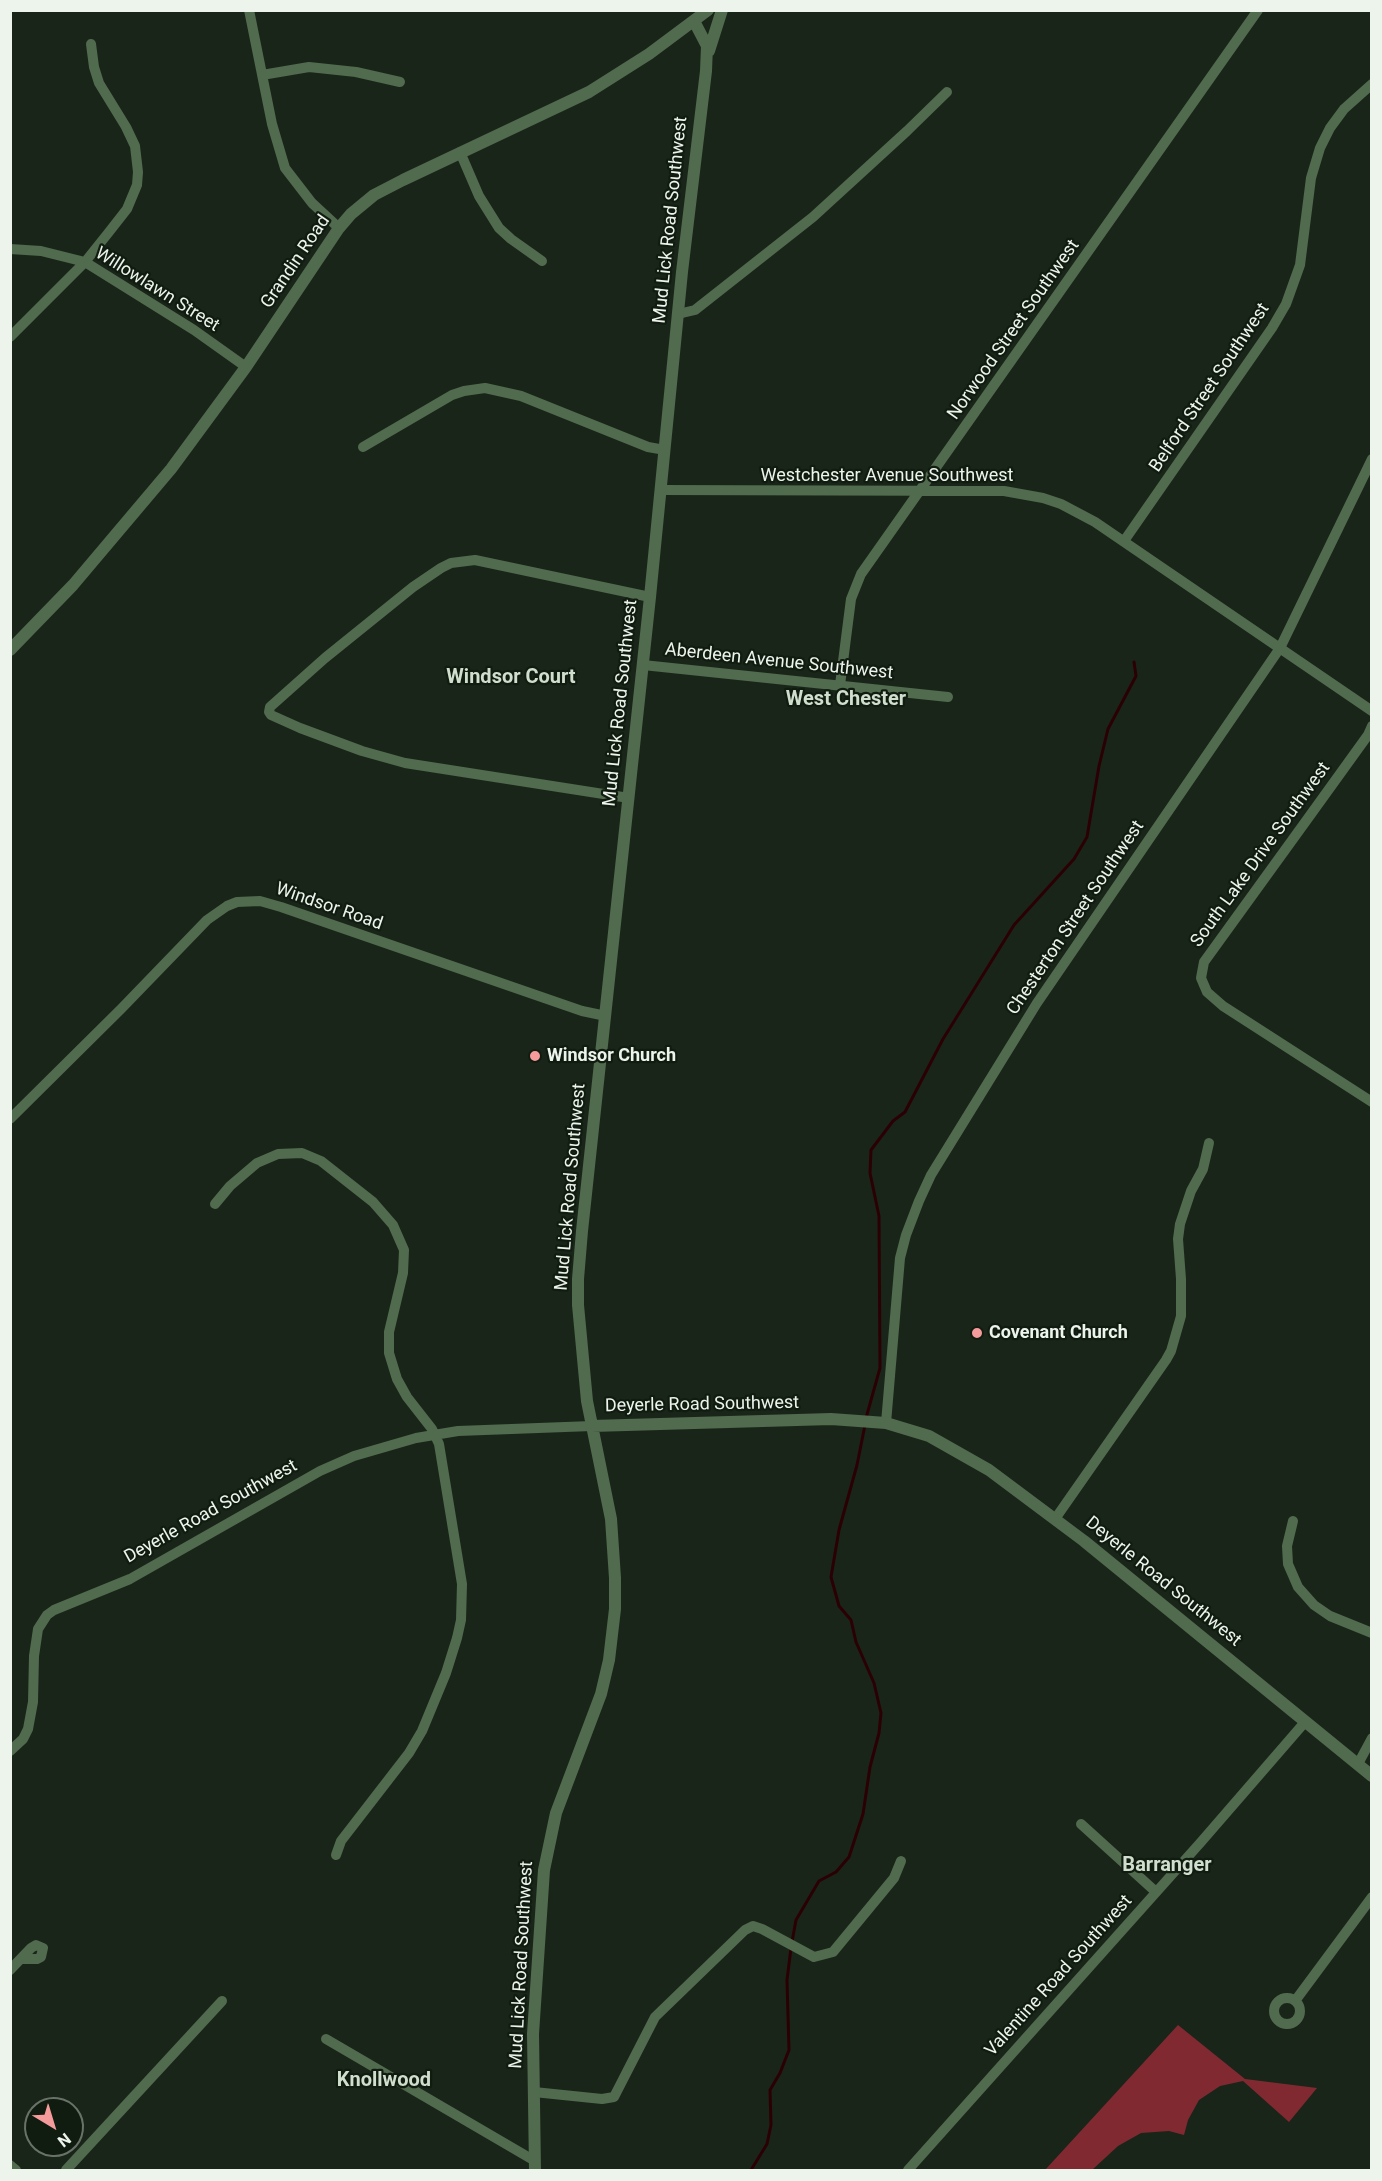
<!DOCTYPE html>
<style>
body{margin:0}
#map{position:relative;width:1382px;height:2181px;overflow:hidden;background:#1a2519;font-family:Roboto,sans-serif}
canvas{display:block}
.frame{position:absolute;inset:0;border:12px solid #edf4ec;pointer-events:none}
.north{position:absolute;left:24px;top:2097px;width:60px;height:60px;box-sizing:border-box;background:#111c10;border:2px solid #697268;border-radius:50%;rotate:142deg;font-size:16px;font-weight:700;line-height:24px;text-align:center;color:#edf4ec}
.north::after{content:'';display:block;margin:auto;width:21px;height:27px;background:#f59b9c;clip-path:polygon(50% 0,100% 100%,50% 72%,0 100%)}
</style>
<div id="map">
<canvas width="1382" height="2181"></canvas>
<div class="frame"></div>
<div class="north">N</div>
</div>
<script>
const c = document.querySelector('canvas').getContext('2d');
c.lineJoin = 'round';
function fillPath(path, color) {
  c.fillStyle = color;
  c.fill(path, 'evenodd');
}
function shape(rows) {
  const path = new Path2D();
  for (const r of rows) {
    if (r.length === 3) {
      path.moveTo(r[0] + r[2], r[1]);
      path.arc(r[0], r[1], r[2], 0, 2 * Math.PI);
      continue;
    }
    path.moveTo(r[0], r[1]);
    for (let i = 2; i < r.length; i += 2) path.lineTo(r[i], r[i + 1]);
  }
  return path;
}
function stroke(path, color, width, dash) {
  c.strokeStyle = color;
  c.lineWidth = width;
  c.lineCap = dash ? 'butt' : 'round';
  c.setLineDash(dash || []);
  c.stroke(path);
}
function label(font, color, halo, rows, align = 'center') {
  c.font = font + ' Roboto,sans-serif';
  c.lineWidth = 4.5;
  c.setLineDash([]);
  c.textBaseline = 'middle';
  c.strokeStyle = halo;
  c.fillStyle = color;
  for (const [text, x, y, turn = 0] of rows) {
    c.save();
    c.translate(x, y);
    c.rotate((+turn || 0) * Math.PI / 180);
    c.textAlign = isNaN(turn) ? turn : align;
    if (halo) c.strokeText(text, 0, 0);
    c.fillText(text, 0, 0);
    c.restore();
  }
}
fillPath(shape([
 [1178,2025,1245,2079,1317,2088,1289,2122,1243,2081,1220,2086,1199,2100,1188,2120,1184,2135,1169,2131,1141,2133,1118,2146,1092,2170,1045,2170]
]), '#812931');
stroke(shape([
 [866,1418,880,1368,879,1216,870,1173,871,1150,893,1121,905,1112,943,1039,1014,925,1074,859,1087,837,1099,766,1108,729,1136,676,1134,662],
 [792,1942,796,1920,819,1881,836,1872,849,1857,863,1814,870,1767,879,1733,881,1713,874,1683,856,1642,851,1620,839,1606,831,1577,839,1530,857,1465,865,1425],
 [751,2170,767,2144,771,2125,770,2090,780,2073,789,2050,787,1980,791,1948]
]), '#2a0005', 3);
stroke(shape([
 [249,10,272,124,285,168,312,203,339,228],
 [262,75,309,67,356,72,400,82],
 [460,152,479,196,499,228,511,239,542,261],
 [10,249,41,251,85,262,194,330,246,367],
 [678,314,695,310,813,217,907,131,947,92],
 [10,337,85,262,109,232,127,209,137,185,138,172,135,146,126,127,99,83,94,67,91,44],
 [363,447,452,395,464,391,485,388,521,396,648,447,665,450],
 [661,490,1004,491,1043,498,1061,504,1095,522,1372,711],
 [1124,541,1272,328,1286,304,1300,265,1311,178,1320,148,1330,128,1344,109,1372,84],
 [643,665,948,697],
 [840,685,851,599,861,574,1258,10],
 [1372,726,1368,735,1306,821,1204,962,1201,978,1207,992,1223,1006,1372,1102],
 [629,798,405,763,362,751,300,728,271,715,269,712,270,707,325,658,413,587,441,568,451,563,475,560,650,597],
 [10,1119,121,1009,207,920,227,906,237,902,260,901,281,907,582,1011,606,1016],
 [215,1204,230,1186,257,1163,278,1154,302,1153,321,1161,373,1202,393,1225,404,1250,403,1273,389,1332,389,1353,397,1379,407,1397,432,1429,439,1444,462,1584,461,1620,457,1638,446,1673,422,1731,409,1753,341,1841,336,1855],
 [886,1423,900,1258,906,1235,919,1201,931,1175,1037,1003,1280,648,1372,459],
 [1055,1519,1166,1360,1171,1351,1181,1316,1181,1279,1178,1239,1180,1224,1191,1191,1203,1169,1209,1143],
 [1293,1521,1287,1546,1288,1564,1298,1587,1314,1605,1330,1616,1372,1633],
 [10,1751,23,1739,28,1729,33,1702,34,1656,38,1629,47,1615,54,1610,130,1579,320,1471,354,1456,416,1438,458,1431,592,1426],
 [1358,1764,1372,1738],
 [1081,1824,1156,1892],
 [10,1970,31,1948,36,1945,43,1948,41,1957,37,1959,23,1959],
 [1287,2011,13],
 [1295,2001,1372,1897],
 [326,2039,535,2161],
 [534,2092,602,2099,614,2097,655,2017,745,1930,753,1926,762,1929,814,1957,833,1952,894,1878,901,1861],
 [10,2165,16,2170],
 [66,2170,222,2001],
 [908,2170,1201,1842,1305,1722]
]), '#516b4e', 10);
stroke(shape([
 [709,51,722,10],
 [10,650,73,585,171,469,246,367,339,228,351,214,374,195,403,180,589,92,649,54,708,10],
 [592,1426,831,1419,886,1423,929,1436,989,1470,1084,1541,1372,1776],
 [535,2170,533,2034,544,1870,556,1813,601,1694,609,1660,615,1609,615,1578,611,1519,587,1401,578,1305,578,1279,582,1231,650,597,682,272,706,71,707,46,694,21]
]), '#516b4e', 12);
for (const [x, y, r, color] of [
 [535,1056,6,"#f59b9c"],
 [977,1333,6,"#f59b9c"]
]) {
  const dot = new Path2D();
  dot.arc(x, y, r, 0, 2 * Math.PI);
  c.fillStyle = color;
  c.fill(dot);
  stroke(dot, '#111c10', 2);
}
label('18px', '#edf4ec', '#111c10', [
 ["Mud Lick Road Southwest",671,220,-84],
 ["Grandin Road",296,262,-56],
 ["Willowlawn Street",157,290,32],
 ["Norwood Street Southwest",1014,330,-55],
 ["Belford Street Southwest",1210,388,-56],
 ["Westchester Avenue Southwest",887,476],
 ["Aberdeen Avenue Southwest",779,662,6],
 ["Mud Lick Road Southwest",621,703,-84],
 ["South Lake Drive Southwest",1261,855,-54],
 ["Windsor Road",329,907,19],
 ["Chesterton Street Southwest",1076,918,-56],
 ["Mud Lick Road Southwest",571,1187,-85],
 ["Deyerle Road Southwest",702,1405,-1],
 ["Deyerle Road Southwest",211,1512,-29],
 ["Deyerle Road Southwest",1163,1582,39],
 ["Mud Lick Road Southwest",522,1965,-87],
 ["Valentine Road Southwest",1059,1976,-48]
]);
label('bold 18px', '#edf4ec', '#111c10', [
 ["Windsor Church",547,1056],
 ["Covenant Church",989,1333]
], 'left');
label('bold 20px', '#d0dece', '#111c10', [
 ["Windsor Court",511,678],
 ["West Chester",846,700],
 ["Barranger",1167,1866],
 ["Knollwood",384,2081]
]);
</script>
